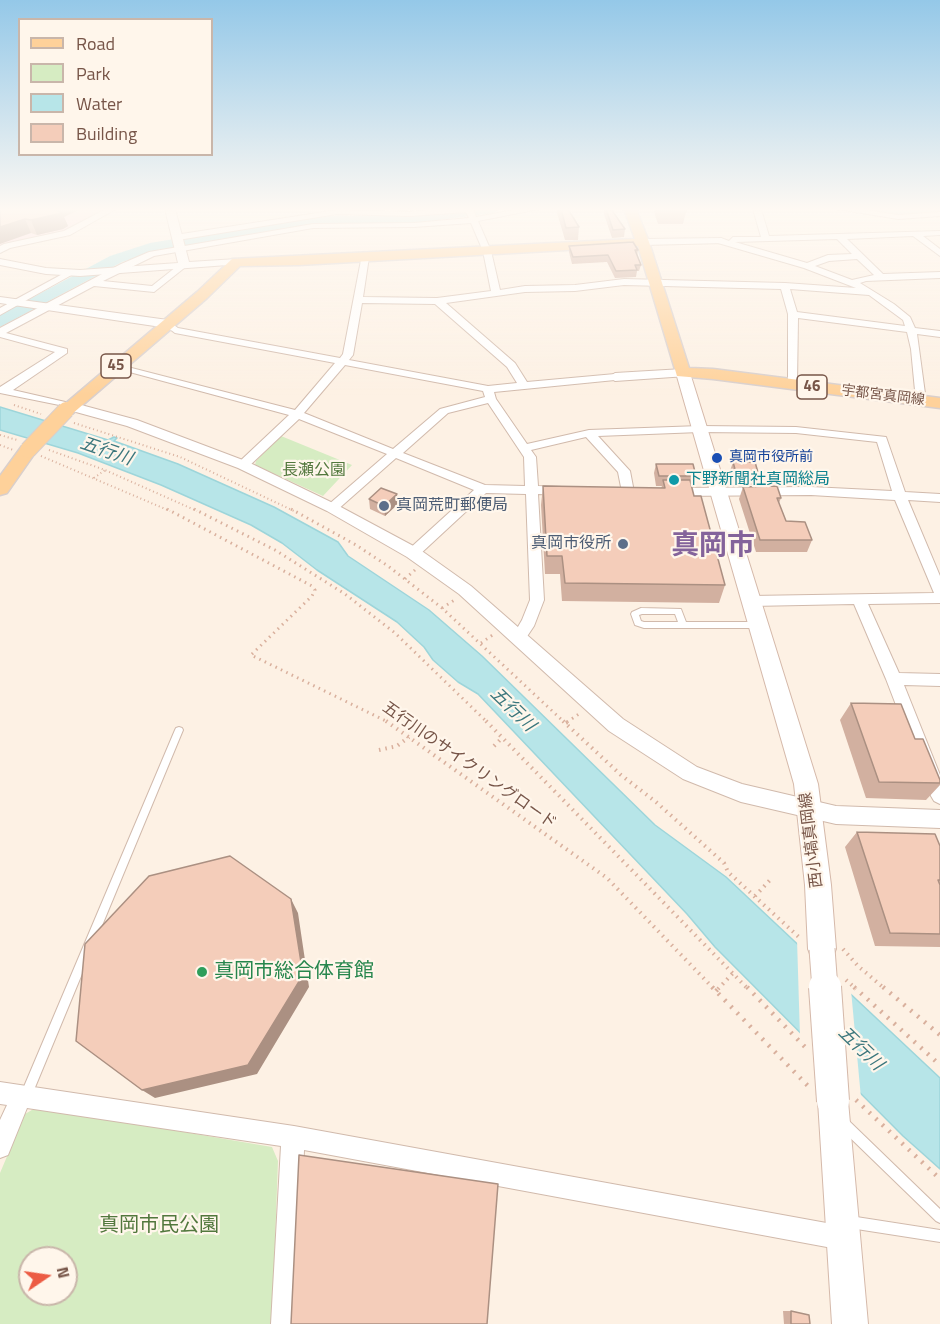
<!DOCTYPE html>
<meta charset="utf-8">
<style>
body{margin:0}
#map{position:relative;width:940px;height:1324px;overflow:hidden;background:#fdf1e4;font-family:"Titillium Web",sans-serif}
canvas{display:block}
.legend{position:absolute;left:18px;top:18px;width:195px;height:138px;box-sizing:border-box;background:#fff6eb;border:2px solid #c9b6aa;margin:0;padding:8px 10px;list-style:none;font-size:18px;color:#775548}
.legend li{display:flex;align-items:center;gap:12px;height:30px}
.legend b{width:30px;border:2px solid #c9b6aa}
.north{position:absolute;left:18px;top:1246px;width:60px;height:60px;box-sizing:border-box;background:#fff6eb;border:2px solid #c9b6aa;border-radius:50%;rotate:77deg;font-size:16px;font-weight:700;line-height:24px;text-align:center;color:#775548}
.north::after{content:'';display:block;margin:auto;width:21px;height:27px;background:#ec5c44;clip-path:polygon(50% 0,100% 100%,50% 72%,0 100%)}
</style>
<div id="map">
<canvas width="940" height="1324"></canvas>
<ul class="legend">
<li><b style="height:8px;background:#fed19a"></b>Road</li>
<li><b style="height:16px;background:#d6ecc2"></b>Park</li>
<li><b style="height:16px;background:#b7e5e8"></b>Water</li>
<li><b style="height:16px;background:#f4cdba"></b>Building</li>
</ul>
<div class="north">N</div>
</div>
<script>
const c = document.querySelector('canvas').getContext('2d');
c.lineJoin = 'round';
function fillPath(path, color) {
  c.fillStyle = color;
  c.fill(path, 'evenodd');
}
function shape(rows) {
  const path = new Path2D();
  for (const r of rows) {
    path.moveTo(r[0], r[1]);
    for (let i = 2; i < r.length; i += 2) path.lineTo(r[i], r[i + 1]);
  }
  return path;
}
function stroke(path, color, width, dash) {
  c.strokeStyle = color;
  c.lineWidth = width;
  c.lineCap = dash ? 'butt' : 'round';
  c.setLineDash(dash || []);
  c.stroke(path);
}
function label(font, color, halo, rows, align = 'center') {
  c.font = font + ' "Titillium Web","Noto Sans JP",sans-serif';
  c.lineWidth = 4.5;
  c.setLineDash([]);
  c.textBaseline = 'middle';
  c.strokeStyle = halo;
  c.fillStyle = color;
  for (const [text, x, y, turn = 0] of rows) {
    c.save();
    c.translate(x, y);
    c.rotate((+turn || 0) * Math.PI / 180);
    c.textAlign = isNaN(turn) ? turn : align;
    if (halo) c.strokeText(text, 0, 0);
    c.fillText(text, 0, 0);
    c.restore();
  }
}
fillPath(shape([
 [0,209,107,209,62,233,0,248]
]), '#fcd7de');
fillPath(shape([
 [281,436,352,465,323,496,255,465,256,461],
 [37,1107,272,1147,278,1161,272,1324,0,1324,0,1173,25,1114],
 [30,1258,66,1258,66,1294,30,1294]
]), '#d6ecc2');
const water = shape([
 [0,407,108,440,114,437,117,438,114,441,178,464,274,507,338,542,348,556,429,610,482,656,655,825,726,877,940,1078,940,1169,903,1136,715,947,687,914,478,694,458,682,433,660,424,647,397,622,317,570,282,543,251,525,161,485,78,453,0,430,0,407]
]);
fillPath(water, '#b7e5e8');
stroke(water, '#9dd5da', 1.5);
fillPath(shape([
 [797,939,851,990,861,1098,800,1037]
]), '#fdf1e4');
fillPath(shape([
 [458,209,500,209,493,213,407,224,311,224,158,250,122,262,0,327,0,315,110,256,150,243,311,216,407,216,458,209],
 [862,209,940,209,940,215,896,216,869,213,862,209]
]), '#b7e5e8');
const service = shape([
 [641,608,681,609,686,622,757,622,761,625,757,628,644,628,635,625,631,614,632,612,641,608],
 [642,614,675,614,678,622,644,622,641,621,639,615,642,614],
 [179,727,182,728,183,730,31,1097,27,1098,23,1097,22,1093,23,1089,175,730,176,728,179,727],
 [844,1118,848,1120,940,1209,940,1223,936,1221,840,1128,838,1124,840,1120,844,1118],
 [850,1216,940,1230,940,1242,850,1228,846,1226,844,1222,846,1218,850,1216]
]);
const minor = shape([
 [106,209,116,209,70,235,10,248,0,253,0,246,4,244,64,231,106,209],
 [438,209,473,209,476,217,520,209,539,209,478,221,491,251,500,290,525,286,575,285,624,279,785,283,856,288,804,268,718,243,717,241,721,238,729,241,733,237,761,237,753,209,761,209,769,236,940,231,940,235,923,236,940,249,940,256,913,236,847,239,883,274,940,272,940,278,866,281,860,283,894,304,910,317,915,328,940,331,940,337,917,334,926,401,921,404,916,401,911,349,907,332,798,318,797,384,792,387,788,386,788,314,781,289,624,285,575,291,525,292,446,303,515,363,527,382,615,374,620,377,615,380,494,392,496,399,527,444,589,430,700,426,796,427,886,437,905,492,940,494,940,502,908,500,940,576,940,603,868,604,899,673,940,674,940,686,904,685,940,775,940,804,934,801,931,796,886,679,854,604,751,606,744,601,751,596,934,593,895,500,811,495,673,496,667,492,673,488,811,487,892,491,877,442,796,433,700,432,598,436,630,471,634,492,628,496,622,492,618,472,586,437,531,450,536,457,538,486,562,487,568,491,562,495,538,494,544,600,534,626,524,641,519,643,514,641,512,637,522,620,530,600,526,494,486,493,418,556,408,556,406,553,408,550,474,490,396,458,336,511,328,511,326,508,328,505,387,454,299,419,247,468,239,468,239,462,289,415,111,367,116,364,295,410,335,363,175,333,163,324,168,321,178,328,340,358,343,354,362,255,369,257,363,297,437,298,491,291,483,251,471,223,414,227,313,228,154,256,103,281,152,286,181,263,188,265,154,292,94,286,6,333,67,349,67,353,13,390,74,404,74,408,0,393,0,387,55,352,0,337,0,328,121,264,149,252,313,224,414,223,469,218,466,212,410,216,337,214,178,240,174,237,175,235,337,210,410,212,438,209],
 [837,239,852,254,828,255,807,263,735,242,837,239],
 [857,259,874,275,852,280,815,266,829,261,857,259],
 [790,289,869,295,903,320,905,326,797,312,790,289],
 [362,303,435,304,507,367,517,383,488,386,349,360,353,355,362,303],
 [345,365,483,391,485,397,440,409,393,449,304,413,345,365],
 [488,403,524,457,525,486,485,485,403,453,448,413,488,403],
 [837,209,859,209,898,215,940,212,940,216,898,219,837,209],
 [68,271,75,273,0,315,0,308,68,271],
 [0,1082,294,1126,843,1226,851,1230,855,1238,851,1246,843,1250,304,1150,297,1324,271,1324,281,1146,27,1108,8,1155,0,1158,0,1120,7,1105,0,1104,0,1082]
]);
const tertiary = shape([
 [165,209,175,209,189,262,237,259,241,260,241,264,80,276,46,274,0,265,0,259,46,268,80,270,178,263,165,209],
 [721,238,726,241,725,243,643,245,638,242,643,239,721,238],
 [0,297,168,320,174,324,168,328,0,303,0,297],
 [683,369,687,370,689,373,687,376,615,381,609,377,615,373,683,369],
 [70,402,137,420,248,462,337,505,419,549,471,586,623,719,697,767,742,784,836,806,940,810,940,828,836,824,741,802,683,779,609,731,459,594,407,557,327,511,238,468,127,426,65,409,63,406,70,402]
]);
const secondary = shape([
 [683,369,690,373,818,784,831,885,836,949,832,959,822,963,812,959,808,949,805,885,794,784,676,373,683,369],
 [833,1086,844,1090,848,1101,868,1324,832,1324,818,1101,822,1090,833,1086]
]);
const primary = shape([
 [624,209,636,209,649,242,689,368,713,369,940,398,940,408,713,379,677,376,638,246,299,265,240,266,207,298,72,414,60,414,58,410,197,292,232,259,635,239,624,209],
 [28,445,34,446,37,450,7,493,0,495,0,476,22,446,28,445]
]);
stroke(service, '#d1baac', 2);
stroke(minor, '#d1baac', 2);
stroke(tertiary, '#d1baac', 2);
stroke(secondary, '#d5b9aa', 2);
stroke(primary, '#d9cfcc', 3);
stroke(shape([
 [14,405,41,414],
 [74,423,180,457,294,511],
 [0,435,17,440],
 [0,445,13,450],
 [49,450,105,470,197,511],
 [41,456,170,511],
 [94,478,105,470]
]), '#d9b09d', 2, [1, 3]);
stroke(shape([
 [167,509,312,586,315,590,312,596,251,655,388,722],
 [194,509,275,550,345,594,395,633,487,722],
 [291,509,356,545,388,566,442,608,564,722],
 [405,579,415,570],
 [442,608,456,599],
 [481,643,494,634],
 [567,722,579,714]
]), '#d9b09d', 3, [1.5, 4.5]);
stroke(shape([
 [386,721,607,878,714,989],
 [486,721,748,989],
 [563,721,621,775,656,802,724,863,728,872,801,939],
 [566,723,570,721],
 [494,746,503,737],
 [379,750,397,746,409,737],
 [755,896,771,879],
 [843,949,858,966,885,989],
 [846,980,856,989],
 [718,989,733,973]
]), '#d9b09d', 4, [1.5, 5]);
stroke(shape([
 [712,987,808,1086],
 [747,987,806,1048],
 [854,987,940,1065],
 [883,987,940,1035],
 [716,991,720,987],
 [856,1100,940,1179]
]), '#d9b09d', 4.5, [2, 7]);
fillPath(service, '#fff');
fillPath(minor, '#fff');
fillPath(tertiary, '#fff');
fillPath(secondary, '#fff');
fillPath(primary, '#fed19a');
const secondaryBridgeFar1 = shape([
 [822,949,825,989]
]);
const secondaryBridge = shape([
 [825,987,833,1101]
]);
const primaryBridge = shape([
 [28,450,66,410]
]);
stroke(secondaryBridgeFar1, '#d5b9aa', 27, []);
stroke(secondaryBridge, '#d5b9aa', 34, []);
stroke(primaryBridge, '#d9cfcc', 18, []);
stroke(secondaryBridgeFar1, '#fff', 25);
stroke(secondaryBridge, '#fff', 32);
stroke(primaryBridge, '#fed19a', 16);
fillPath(shape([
 [0,209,64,217,68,226,63,229,37,235,31,233],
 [557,209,568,209,579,227,578,240,565,240,557,213],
 [604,209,611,209,625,229,624,237,612,238,604,214],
 [655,209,685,209,686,212,683,224,658,224,654,212],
 [569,246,638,250,637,256,641,265,639,271,637,271,636,277,615,278,607,262,572,264,569,252],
 [733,462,759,476,756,485,734,485,730,471],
 [656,464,696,476,694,485,691,485,694,496,725,585,719,603,562,601,560,574,545,574,541,505,543,486,661,488,662,486,656,486,654,473],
 [743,487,781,498,779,503,786,521,812,540,807,552,756,552,739,499],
 [369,499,398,504,385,516,370,509],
 [851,703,915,739,940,780,940,785,926,800,866,798,840,720],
 [857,832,940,846,940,947,875,946,845,847],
 [783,1311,791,1311,810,1324,784,1324]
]), '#d2b0a0');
fillPath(shape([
 [49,209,81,209,64,217,68,226,63,229,37,235,31,220],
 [25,219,31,233,0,244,0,227],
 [397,494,398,504,385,516,384,506],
 [291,899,298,913,309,987,257,1074,155,1098,142,1090]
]), '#ab9082');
const building = shape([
 [0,209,53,209,62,212,58,214,31,220,25,219,0,227,0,209],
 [561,209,568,209,579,227,566,228,561,209],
 [606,209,611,209,625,229,613,230,606,209],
 [659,209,685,209,686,212,660,211,659,209],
 [633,242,638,250,635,250,641,265,635,265,637,270,616,271,608,255,573,257,569,246,633,242],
 [733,462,755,462,759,476,737,476,733,462],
 [656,464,693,464,696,476,659,476,656,464],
 [663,480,690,480,694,496,701,496,725,585,565,583,562,556,547,556,543,486,665,488,663,480],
 [777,486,781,498,777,498,786,521,805,522,812,540,760,540,743,487,777,486],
 [381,488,397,494,384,506,369,499,381,488],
 [851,703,901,704,915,739,923,739,940,780,940,783,879,782,851,703],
 [857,832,935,834,940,846,940,880,938,880,940,885,940,934,890,933,857,832],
 [230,856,291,899,303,975,248,1065,142,1090,76,1041,85,944,149,876,230,856],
 [299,1155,498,1184,487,1324,291,1324,299,1155],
 [791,1311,809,1315,810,1324,791,1324,791,1311]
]);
fillPath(building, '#f4cdba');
stroke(building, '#ab9082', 1.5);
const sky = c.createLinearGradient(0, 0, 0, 395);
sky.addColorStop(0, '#94c8e8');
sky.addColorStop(0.53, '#fef9f3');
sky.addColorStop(1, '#fef9f300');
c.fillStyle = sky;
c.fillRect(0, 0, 940, 395);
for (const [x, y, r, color] of [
 [717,458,6,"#1a4fb4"],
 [674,480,6,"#0f9aa8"],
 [384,506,6,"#5c6f8a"],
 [623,544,6,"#5c6f8a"],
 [202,972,6,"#2e9e5b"]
]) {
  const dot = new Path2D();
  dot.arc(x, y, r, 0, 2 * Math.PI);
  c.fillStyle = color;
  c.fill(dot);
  stroke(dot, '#fff6eb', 2);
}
label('14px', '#775548', '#fff6eb', [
 ["宇都宮真岡線",883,396,7]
]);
label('14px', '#164399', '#fff6eb', [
 ["真岡市役所前",729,458]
], 'left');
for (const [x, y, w] of [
 [116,366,30],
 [812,387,30]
]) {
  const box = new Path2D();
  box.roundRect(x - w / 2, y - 12, w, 24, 4.5);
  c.fillStyle = '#fff6eb';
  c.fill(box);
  stroke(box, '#775548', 1.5);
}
label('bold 15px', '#775548', null, [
 ["45",116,366],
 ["46",812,387]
]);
label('16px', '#52783d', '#fff6eb', [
 ["長瀬公園",314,471]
]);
label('16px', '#0d838f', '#fff6eb', [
 ["下野新聞社真岡総局",686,480]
], 'left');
label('16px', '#4e5e75', '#fff6eb', [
 ["真岡荒町郵便局",396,506],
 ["真岡市役所",611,544,"right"]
], 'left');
label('16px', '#775548', '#fff6eb', [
 ["五行川のサイクリングロード",469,766,35],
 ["西小塙真岡線",812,840,-97]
]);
label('italic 18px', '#3b777d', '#fff6eb', [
 ["五行川",106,452,19],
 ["五行川",512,710,44],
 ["五行川",860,1049,44]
]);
label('20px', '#27864d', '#fff6eb', [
 ["真岡市総合体育館",214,972]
], 'left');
label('20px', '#52783d', '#fff6eb', [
 ["真岡市民公園",159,1226]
]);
label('bold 28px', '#84639b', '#fff6eb', [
 ["真岡市",713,547]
]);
</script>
